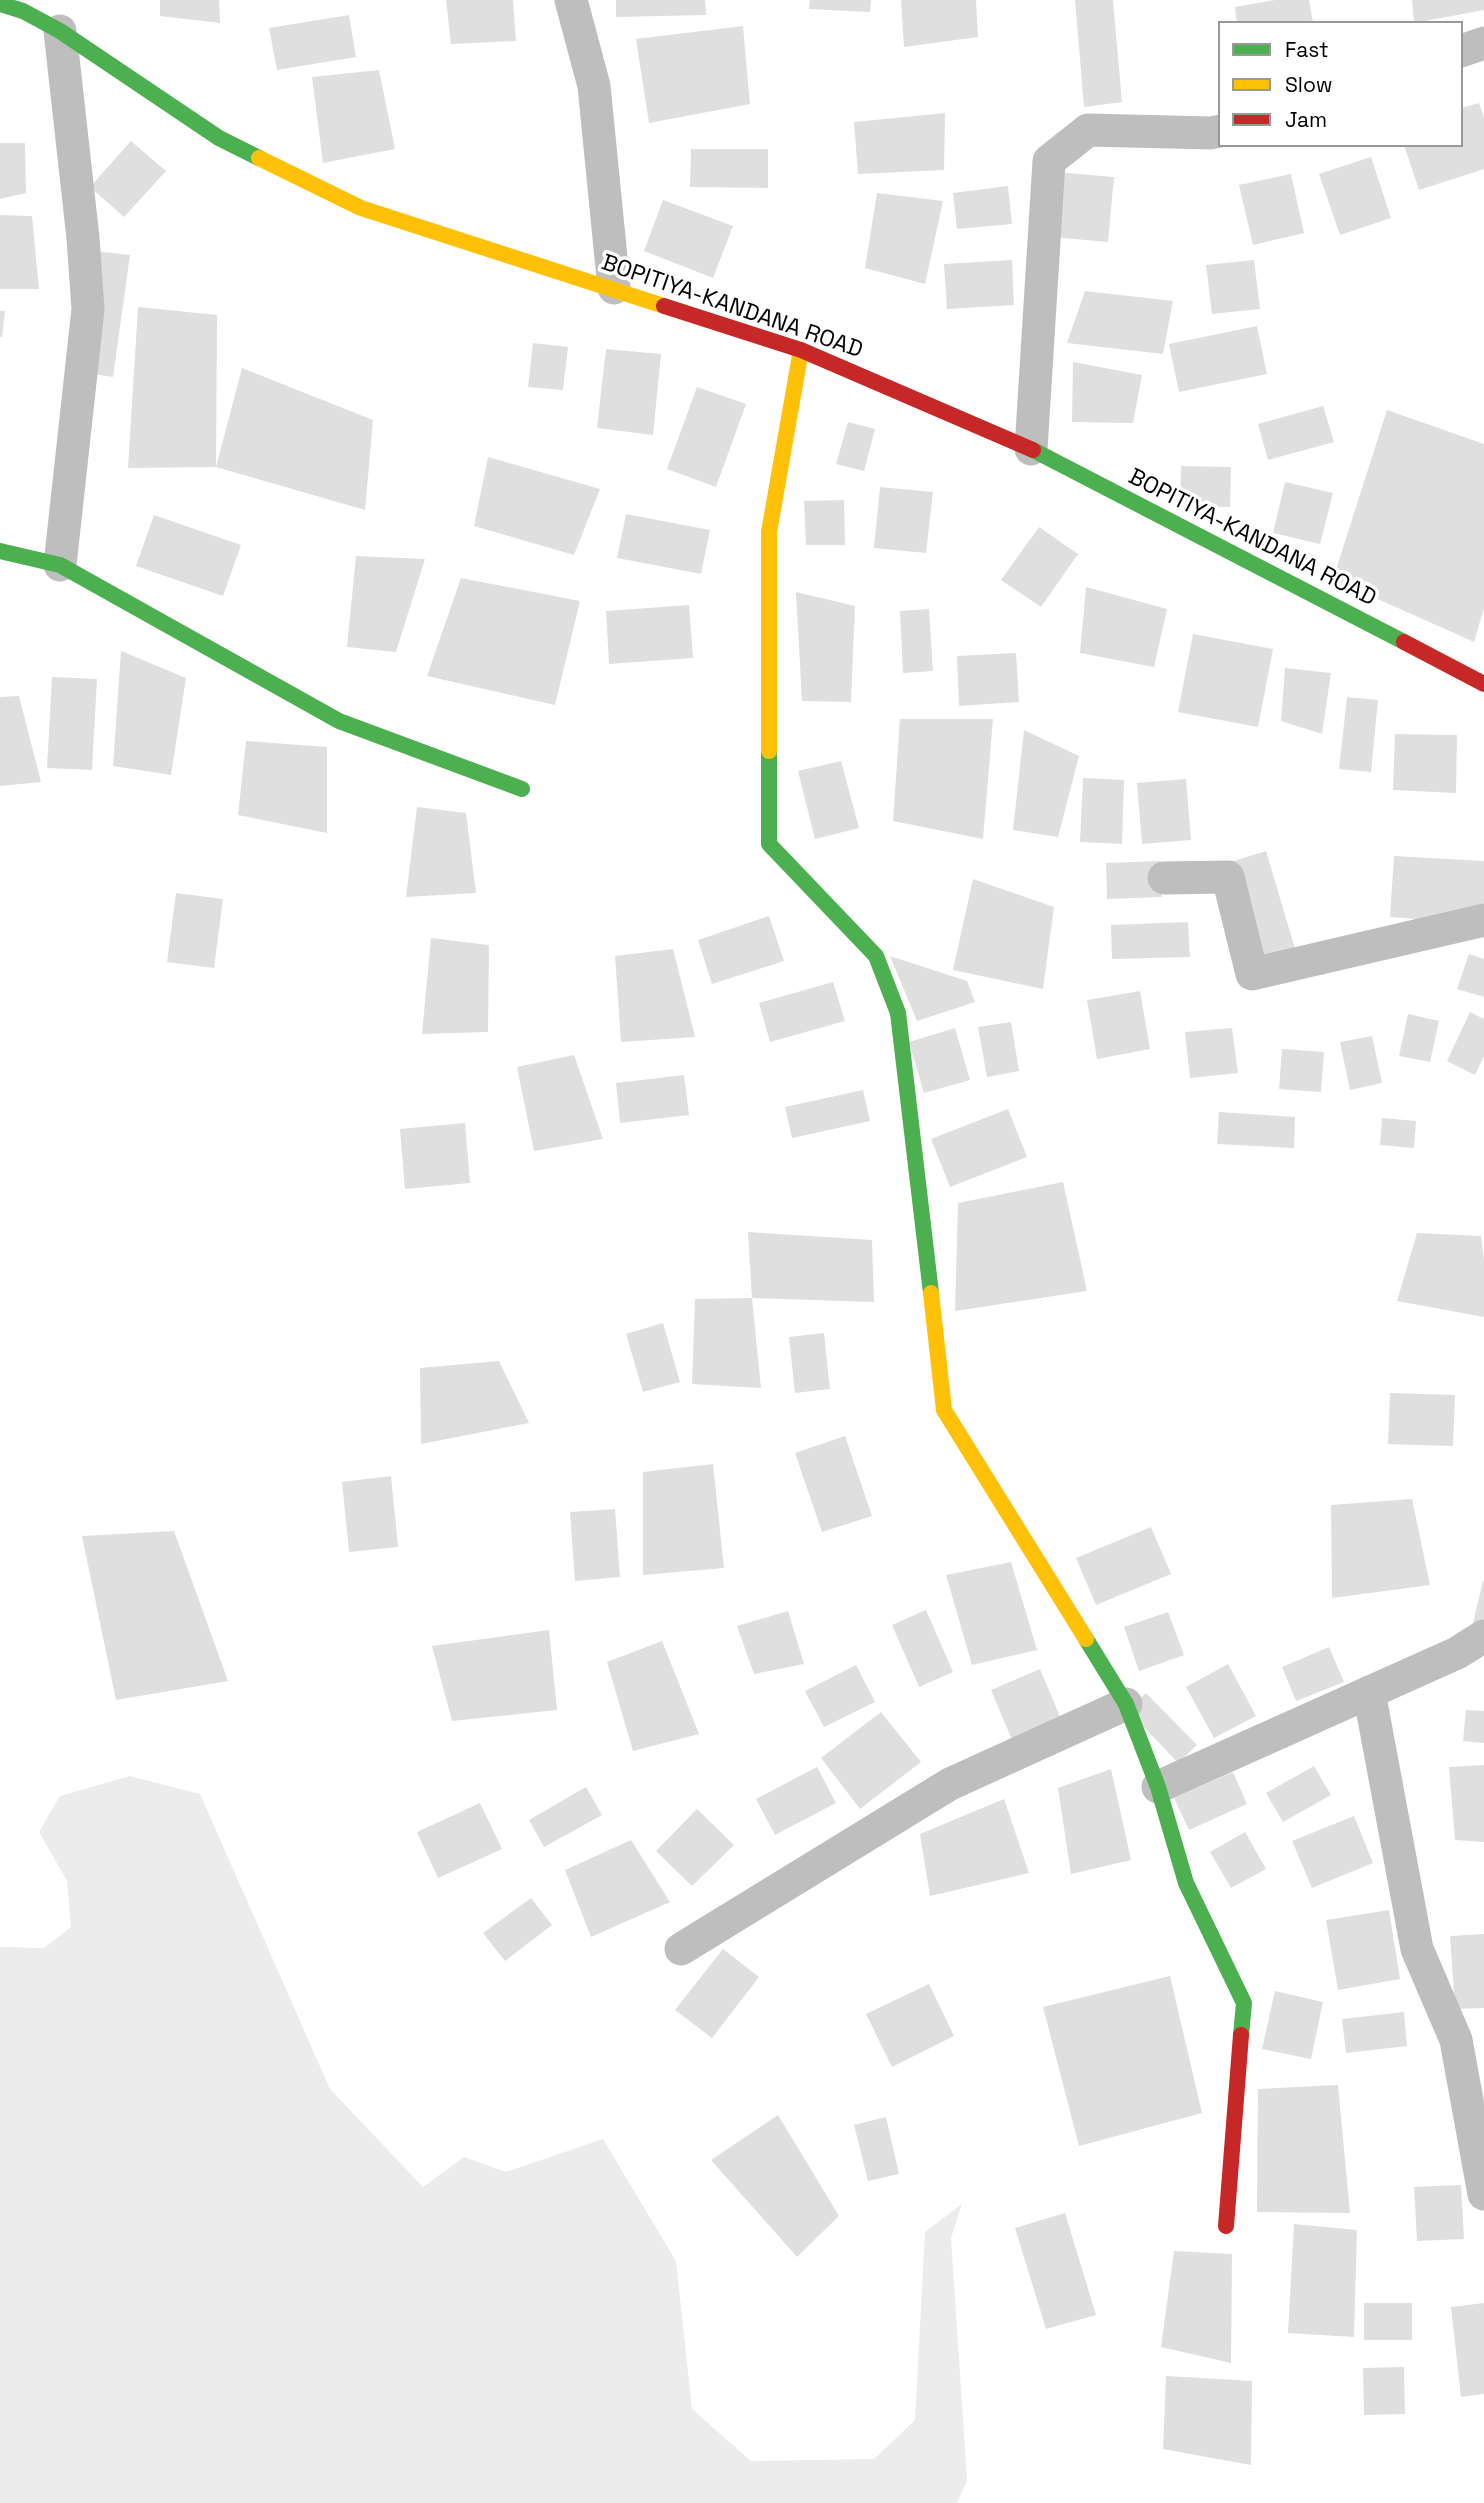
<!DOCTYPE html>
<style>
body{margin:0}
#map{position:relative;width:1484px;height:2503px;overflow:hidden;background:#fff;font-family:"Space Grotesk",sans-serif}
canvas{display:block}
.legend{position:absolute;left:1218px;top:21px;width:245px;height:126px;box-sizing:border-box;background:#fff;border:2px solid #999;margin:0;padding:9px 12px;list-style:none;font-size:21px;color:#000}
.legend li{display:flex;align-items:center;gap:14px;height:35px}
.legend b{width:35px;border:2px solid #999}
</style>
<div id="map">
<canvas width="1484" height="2503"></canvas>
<ul class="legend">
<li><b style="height:9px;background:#4caf50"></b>Fast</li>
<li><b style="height:9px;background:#ffc107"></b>Slow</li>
<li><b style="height:9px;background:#c62828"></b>Jam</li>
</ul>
</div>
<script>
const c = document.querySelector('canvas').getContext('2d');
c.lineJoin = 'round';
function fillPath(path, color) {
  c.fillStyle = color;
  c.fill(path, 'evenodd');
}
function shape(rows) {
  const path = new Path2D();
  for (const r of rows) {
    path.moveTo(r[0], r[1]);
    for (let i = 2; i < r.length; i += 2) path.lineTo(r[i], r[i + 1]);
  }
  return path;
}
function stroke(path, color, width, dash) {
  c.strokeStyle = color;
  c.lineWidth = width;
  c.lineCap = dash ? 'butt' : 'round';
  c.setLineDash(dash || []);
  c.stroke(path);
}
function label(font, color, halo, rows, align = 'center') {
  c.font = font + ' "Space Grotesk",sans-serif';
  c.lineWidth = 7;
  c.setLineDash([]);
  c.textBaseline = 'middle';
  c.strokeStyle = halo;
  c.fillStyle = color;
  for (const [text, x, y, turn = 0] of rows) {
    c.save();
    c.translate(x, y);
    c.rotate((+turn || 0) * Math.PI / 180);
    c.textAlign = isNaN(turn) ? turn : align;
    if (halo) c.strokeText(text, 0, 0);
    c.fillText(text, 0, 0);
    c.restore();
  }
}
fillPath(shape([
 [130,1776,200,1794,330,2089,423,2187,464,2157,506,2172,603,2139,676,2261,692,2409,751,2461,874,2459,915,2420,925,2232,962,2204,951,2238,967,2480,957,2503,0,2503,0,1947,44,1948,71,1927,67,1881,39,1832,60,1796]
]), '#ececec');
fillPath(shape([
 [160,0,219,0,220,23,160,16],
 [446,0,513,0,516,41,451,44],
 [616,0,705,0,706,15,616,17],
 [810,0,871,0,870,12,809,9],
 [901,0,976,0,978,37,904,47],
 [1075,0,1113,0,1122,102,1084,107],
 [1275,0,1309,0,1313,23,1237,23,1235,7],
 [1412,0,1484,0,1484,10,1414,23],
 [349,15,356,57,277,70,269,28],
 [743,26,750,104,649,123,636,39],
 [379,70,395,149,323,163,312,77],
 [1479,103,1484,118,1484,169,1419,190,1404,145,1461,145,1461,108],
 [945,113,944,170,858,174,854,122],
 [131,141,166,171,124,217,90,187],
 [0,143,25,143,26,193,0,199],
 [691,149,768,149,768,188,690,187],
 [1371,157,1391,218,1340,235,1319,174],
 [1056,172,1114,177,1108,242,1051,237],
 [1291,174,1304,233,1253,245,1239,185],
 [1008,186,1012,224,957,229,953,193],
 [877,193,943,201,925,284,865,268],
 [663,200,733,226,713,278,644,251],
 [0,215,32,216,39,289,0,289],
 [86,250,130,255,113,377,70,370],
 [1012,260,1014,305,947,309,944,264],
 [1254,260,1260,309,1212,314,1206,265],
 [1085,291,1173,301,1163,354,1067,343],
 [138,307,217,315,216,467,242,368,373,420,365,510,216,467,128,468],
 [0,311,5,311,2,337,0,337],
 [1257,326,1267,374,1179,392,1169,344],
 [533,343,568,347,563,390,528,387],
 [606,349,661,354,653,435,597,428],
 [1073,362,1142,375,1133,423,1072,422],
 [697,387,746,404,716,487,667,469],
 [1323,406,1334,442,1268,460,1258,424],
 [1387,410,1484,444,1484,608,1474,642,1333,579],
 [848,422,875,429,864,471,836,464],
 [488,457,600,489,574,555,474,526],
 [1181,466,1231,467,1230,507,1180,507],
 [1285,482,1333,493,1320,544,1273,533],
 [880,487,933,492,926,553,874,548],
 [844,500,845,545,806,545,804,501],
 [626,514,710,530,701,574,617,558],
 [154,515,241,545,223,596,136,566],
 [1039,527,1078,554,1041,607,1001,580],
 [356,556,425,559,396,652,347,647],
 [461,578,580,601,555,705,427,676],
 [1086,587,1167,609,1154,667,1080,653],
 [796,592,855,606,851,702,802,701],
 [689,605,693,658,609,664,606,611],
 [929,609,933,671,903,673,900,611],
 [1193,634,1273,649,1258,727,1178,712],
 [121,651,186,678,171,775,113,766],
 [1016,653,1019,702,959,706,957,656],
 [1285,668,1331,673,1322,734,1281,721],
 [52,677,97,679,92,770,47,768],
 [19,696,41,782,0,786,0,697],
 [1347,697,1378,700,1371,772,1339,769],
 [900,719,993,719,983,839,893,821],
 [1024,730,1079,756,1058,837,1013,830],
 [1395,734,1457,735,1456,793,1393,790],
 [246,741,327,747,327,833,238,815],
 [841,761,859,828,815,839,798,771],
 [1083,778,1124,780,1122,844,1080,842],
 [1186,779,1191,840,1142,844,1137,783],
 [417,807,466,813,476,893,406,897],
 [1266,851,1296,952,1254,965,1224,864],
 [1394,856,1484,861,1484,924,1390,917],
 [1160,861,1162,897,1107,899,1106,863],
 [973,879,1054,907,1043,989,953,970],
 [176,893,223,899,214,968,167,962],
 [769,916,784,961,712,984,698,940],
 [1188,922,1190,957,1112,959,1111,925],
 [431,938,489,945,488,1032,422,1034],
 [673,949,695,1037,621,1042,615,956],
 [1469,954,1484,959,1484,997,1457,989],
 [890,956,967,981,975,1002,917,1021],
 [833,982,845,1021,770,1042,759,1003],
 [1140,991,1150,1049,1097,1059,1087,1000],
 [1470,1012,1484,1019,1484,1056,1475,1075,1447,1061],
 [1408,1014,1439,1021,1430,1062,1399,1056],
 [1011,1022,1019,1071,987,1077,978,1027],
 [955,1028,970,1080,924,1093,909,1042],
 [1232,1028,1238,1073,1190,1078,1185,1032],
 [1372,1036,1382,1083,1350,1090,1340,1042],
 [1282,1049,1324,1052,1321,1092,1279,1089],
 [574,1055,603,1139,534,1151,517,1067],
 [684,1075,689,1115,620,1123,616,1083],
 [863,1090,870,1121,792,1138,785,1107],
 [1008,1109,1027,1157,950,1187,931,1139],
 [1219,1112,1295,1117,1294,1148,1217,1144],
 [1382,1118,1416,1121,1414,1148,1380,1145],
 [465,1123,470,1183,405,1189,400,1129],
 [1063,1182,1087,1291,955,1311,958,1203],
 [748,1232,872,1240,874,1302,752,1298],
 [1417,1233,1481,1236,1484,1260,1484,1317,1397,1301],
 [752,1298,761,1388,692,1384,695,1299],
 [663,1323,680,1382,643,1392,626,1334],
 [824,1333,830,1389,795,1393,789,1337],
 [499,1361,529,1423,421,1444,420,1368],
 [1390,1393,1455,1395,1453,1446,1388,1444],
 [845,1436,872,1516,822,1532,795,1453],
 [713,1464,724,1568,643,1575,643,1472],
 [391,1476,398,1547,349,1552,342,1482],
 [1412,1499,1430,1585,1332,1598,1331,1505],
 [615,1509,620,1577,575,1581,570,1512],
 [1151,1527,1171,1574,1096,1605,1076,1558],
 [174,1531,228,1681,116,1700,82,1536],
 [1011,1562,1037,1650,972,1665,946,1575],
 [1483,1581,1484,1581,1484,1630,1472,1627],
 [926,1610,953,1672,919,1687,892,1625],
 [788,1611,804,1664,754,1674,737,1626],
 [1168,1612,1184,1655,1139,1671,1124,1627],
 [549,1630,557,1710,452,1721,432,1646],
 [662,1641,699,1734,633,1751,607,1662],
 [1329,1647,1344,1682,1296,1701,1282,1667],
 [1228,1664,1256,1716,1214,1738,1186,1687],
 [856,1665,875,1702,824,1727,805,1691],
 [1040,1669,1061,1719,1012,1740,991,1690],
 [1146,1693,1197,1745,1178,1763,1128,1710],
 [1466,1710,1484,1711,1484,1743,1463,1741],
 [881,1712,921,1762,860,1809,821,1758],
 [1484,1765,1484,1842,1455,1840,1449,1767],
 [1314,1766,1331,1795,1283,1822,1266,1793],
 [817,1767,836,1803,775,1835,756,1799],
 [1111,1769,1131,1860,1071,1874,1058,1788],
 [1233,1772,1247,1804,1189,1830,1174,1798],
 [586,1787,602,1815,544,1847,529,1820],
 [1004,1799,1029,1873,930,1896,920,1834],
 [480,1803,502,1849,438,1878,417,1832],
 [697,1809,734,1845,692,1886,656,1851],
 [1354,1816,1373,1863,1312,1888,1292,1841],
 [1245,1832,1266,1869,1231,1888,1210,1852],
 [631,1840,670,1902,591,1937,565,1870],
 [531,1898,552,1925,505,1961,483,1933],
 [1389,1910,1400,1979,1338,1990,1326,1920],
 [1484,1934,1484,2008,1455,2009,1450,1936],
 [723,1949,759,1977,712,2038,675,2010],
 [1170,1976,1202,2113,1079,2146,1043,2007],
 [929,1984,954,2036,892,2067,866,2014],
 [1275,1991,1323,2002,1311,2059,1262,2049],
 [1404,2012,1407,2046,1346,2053,1342,2019],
 [1338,2085,1350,2213,1257,2212,1258,2089],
 [778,2115,839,2216,797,2257,711,2160],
 [886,2117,899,2174,868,2181,854,2125],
 [1461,2185,1464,2239,1417,2241,1414,2187],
 [1065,2213,1096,2315,1046,2329,1015,2228],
 [1294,2224,1357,2230,1354,2337,1288,2333],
 [1174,2251,1232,2254,1231,2363,1161,2347],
 [1364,2303,1412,2303,1412,2340,1364,2340],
 [1484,2303,1484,2394,1461,2397,1451,2307],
 [1404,2367,1405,2414,1364,2415,1363,2368],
 [1166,2376,1252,2381,1251,2465,1163,2449]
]), '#dfdfdf');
stroke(shape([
 [571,0,594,86,614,288],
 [1461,51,1484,43],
 [1031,449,1049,161,1088,130,1211,133,1220,131],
 [60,565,88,309,83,238,60,31],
 [1164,878,1228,877,1252,974,1484,920],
 [1369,1692,1417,1949,1456,2040,1484,2194],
 [1158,1787,1457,1653,1484,1636],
 [681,1949,950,1784,1126,1704]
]), '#bebebe', 33);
stroke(shape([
 [0,4,23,11,60,31,219,138,259,158],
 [1033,450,1404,642],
 [0,551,60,565,339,721,522,789],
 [769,751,769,844,876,956,898,1013,931,1293],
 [1086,1639,1126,1704,1158,1787,1186,1883,1244,2003,1241,2035]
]), '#4caf50', 16);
stroke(shape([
 [259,158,361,208,664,306],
 [769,751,769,532,801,350],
 [931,1293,944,1410,1086,1639]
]), '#ffc107', 16);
stroke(shape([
 [664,306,801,350,1033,450],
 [1404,642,1484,684],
 [1226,2226,1241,2035]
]), '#c62828', 16);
label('23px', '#000', '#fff', [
 ["BOPITIYA-KANDANA ROAD",732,307,19],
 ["BOPITIYA-KANDANA ROAD",1252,538,27]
]);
</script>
